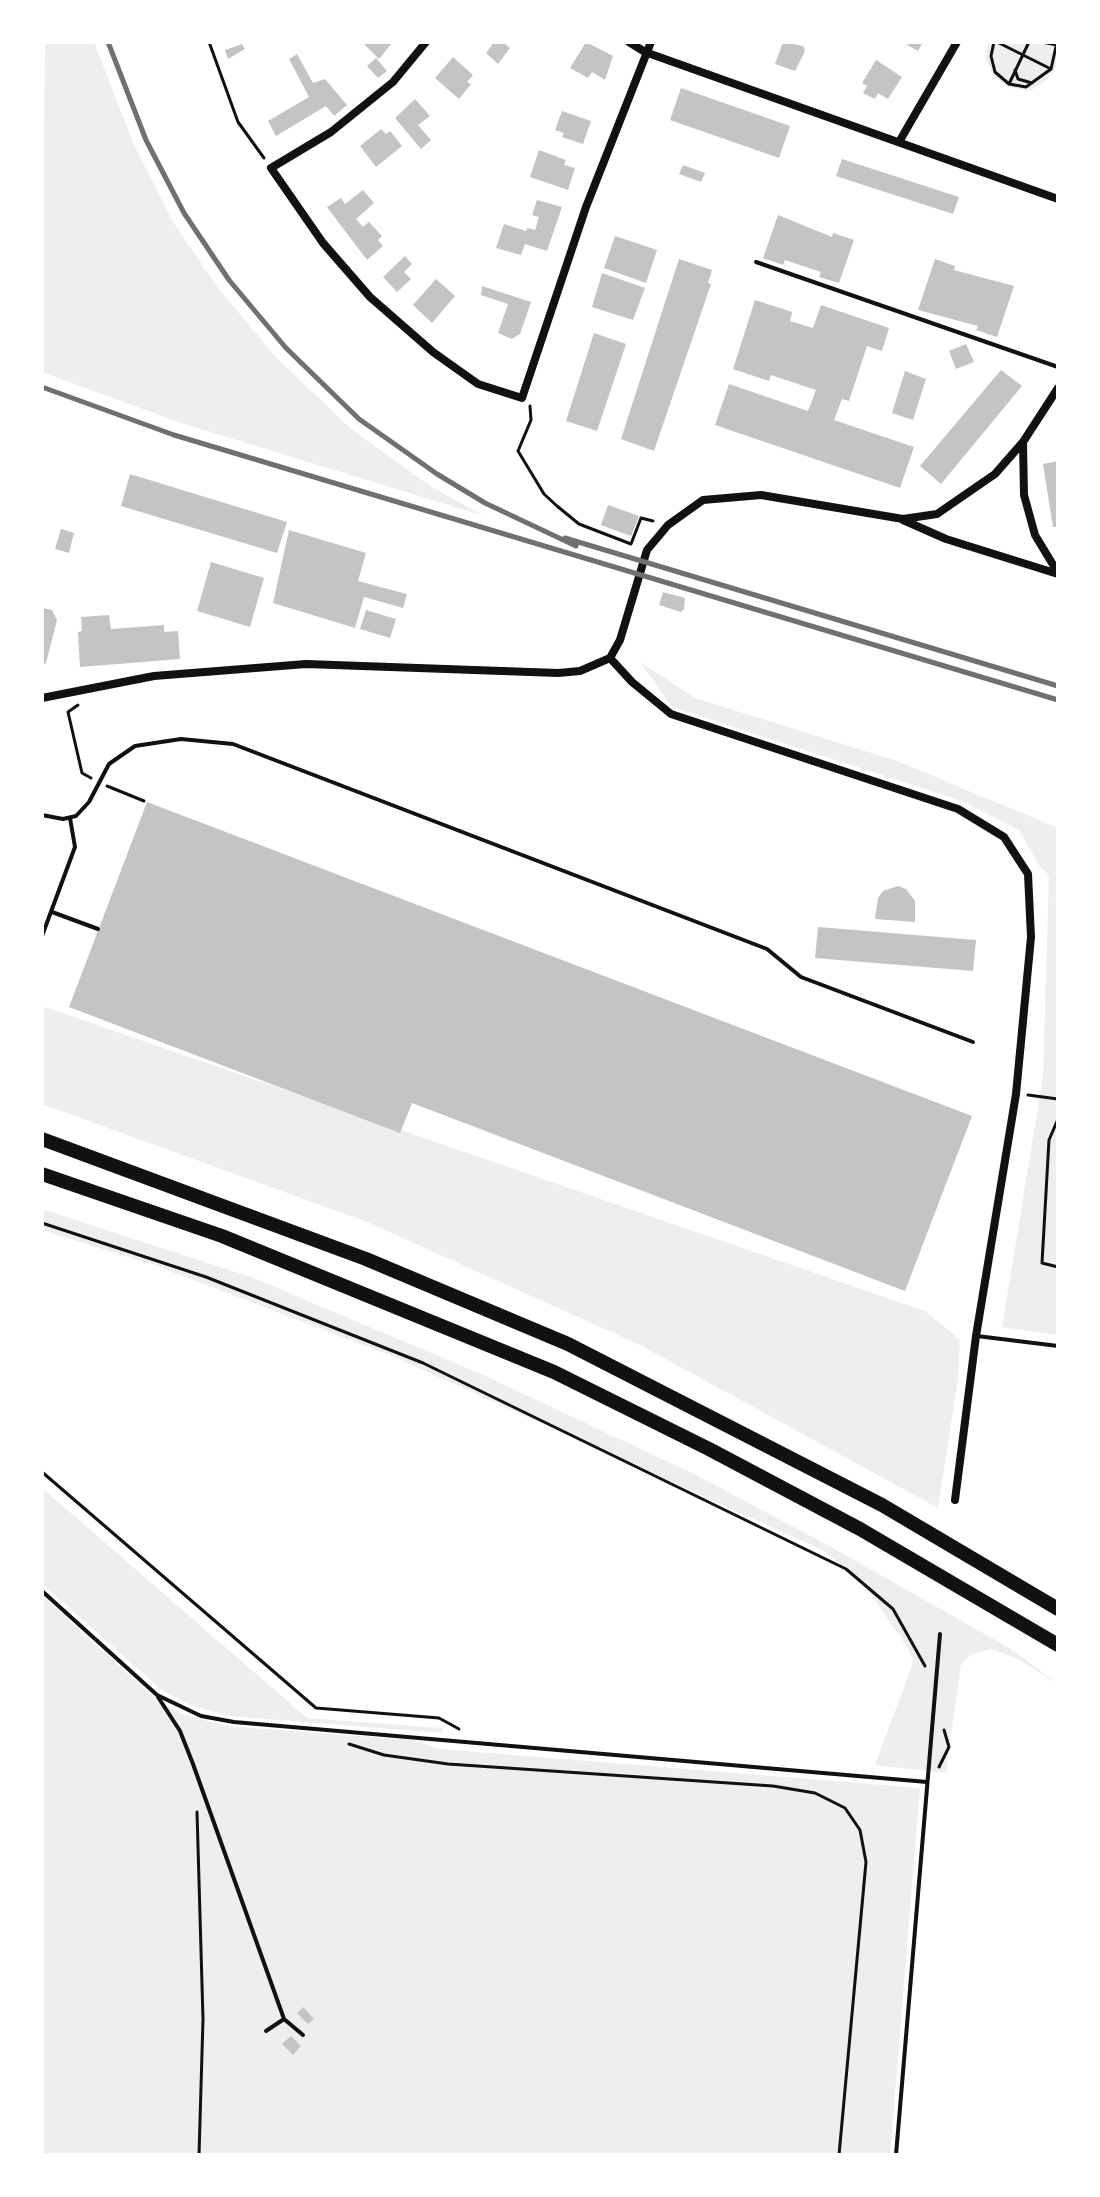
<!DOCTYPE html>
<style>
body{margin:0}
#map{position:relative;width:1100px;height:2197px;overflow:hidden;background:#fff;font-family:"PT Sans Narrow",sans-serif}
canvas{display:block}
.frame{position:absolute;inset:0;border:44px solid #fff;pointer-events:none}
</style>
<div id="map">
<canvas width="1100" height="2197"></canvas>
<div class="frame"></div>
</div>
<script>
const c = document.querySelector('canvas').getContext('2d');
c.lineJoin = 'round';
function fillPath(path, color) {
  c.fillStyle = color;
  c.fill(path, 'evenodd');
}
function shape(rows) {
  const path = new Path2D();
  for (const r of rows) {
    path.moveTo(r[0], r[1]);
    for (let i = 2; i < r.length; i += 2) path.lineTo(r[i], r[i + 1]);
  }
  return path;
}
function stroke(path, color, width, dash) {
  c.strokeStyle = color;
  c.lineWidth = width;
  c.lineCap = dash ? 'butt' : 'round';
  c.setLineDash(dash || []);
  c.stroke(path);
}
fillPath(shape([
 [45,42,94,42,134,145,172,220,218,288,276,357,351,429,430,486,484,516,178,422,42,372],
 [988,42,1058,42,1058,64,1047,80,1030,91,1007,87,994,76,986,61],
 [640,662,695,698,897,761,1058,828,1058,1335,1002,1327,1043,1077,1049,875,1040,867,1019,830,962,801,672,707],
 [42,1006,925,1311,960,1340,958,1379,938,1508,640,1345,367,1222,42,1104],
 [42,1209,251,1277,481,1374,694,1474,824,1543,1013,1650,1058,1684,1020,1660,991,1649,972,1654,961,1664,946,1773,875,1765,913,1663,909,1650,862,1581,822,1550,392,1356,154,1265,42,1230],
 [42,1488,307,1718,442,1728,442,1733,228,1716,191,1705,162,1690,42,1584],
 [42,1596,149,1693,176,1712,225,1726,413,1740,440,1749,920,1788,890,2155,42,2155]
]), '#eee');
fillPath(shape([
 [362,42,393,42,379,59],
 [494,42,503,42,510,48,498,64,486,53],
 [586,42,613,56,605,80,592,72,588,78,570,68],
 [783,42,803,46,805,51,795,71,775,64],
 [902,42,923,42,918,51],
 [242,44,245,49,228,59,225,50],
 [297,54,313,83,325,79,347,105,334,116,326,106,276,136,268,121,309,97,289,59],
 [453,57,473,75,467,82,471,84,459,99,435,78],
 [376,58,387,71,378,78,367,66],
 [876,60,902,77,888,99,878,93,875,99,863,93,867,86,862,83],
 [681,88,790,126,779,158,670,120],
 [415,99,430,116,418,125,431,140,421,149,395,118],
 [562,111,591,121,583,144,562,137,564,133,555,130],
 [381,129,386,134,390,131,402,146,376,167,360,146],
 [539,150,566,160,564,165,575,168,568,190,530,177],
 [842,159,959,197,953,214,836,176],
 [683,165,705,173,701,182,679,174],
 [363,190,374,203,356,219,363,227,369,222,382,236,378,240,383,246,367,260,327,207,341,198,345,204],
 [537,200,562,207,547,251,525,244,521,255,496,248,504,224,526,231,527,228,535,230,539,217,532,215],
 [778,215,832,237,833,233,854,240,839,283,819,277,821,272,785,260,783,265,763,258],
 [615,236,657,250,646,283,604,268],
 [405,256,412,264,404,272,411,279,397,292,383,277],
 [679,259,712,270,708,283,711,284,654,451,621,439],
 [935,259,955,266,954,270,1014,286,997,337,976,330,978,326,918,310],
 [602,273,645,288,633,320,592,307],
 [436,279,455,296,432,323,413,305],
 [482,286,531,302,520,334,512,339,498,333,508,304,481,295],
 [755,300,792,312,790,321,813,328,821,305,889,328,882,351,867,346,849,401,842,399,834,420,914,447,900,488,715,425,729,384,808,411,816,390,771,375,769,381,733,369],
 [594,333,626,344,597,431,566,421],
 [966,344,974,362,956,369,949,351],
 [1001,370,1022,386,941,484,920,466],
 [905,371,926,379,913,420,892,413],
 [1058,461,1058,527,1053,527,1043,464],
 [130,474,287,522,277,553,121,506],
 [608,505,639,516,631,536,601,525],
 [61,529,74,533,69,553,55,549],
 [289,530,366,553,358,581,407,594,403,608,364,597,355,628,273,603],
 [211,562,264,578,250,627,197,611],
 [663,592,685,598,684,609,681,612,659,605],
 [42,608,52,610,57,620,46,663,42,666],
 [366,610,396,619,390,638,360,629],
 [109,615,111,629,164,625,164,632,178,631,180,659,80,667,78,632,82,631,81,617],
 [147,802,972,1116,905,1291,412,1103,400,1133,69,1007],
 [898,886,906,889,915,901,915,922,875,919,878,898,883,891],
 [818,927,976,940,973,971,815,958],
 [303,2007,314,2019,308,2024,297,2013],
 [291,2036,301,2046,293,2055,282,2044]
]), '#c4c4c4');
stroke(shape([
 [209,42,238,122,264,158],
 [994,42,991,56,995,72,1009,84,1026,87,1051,69,1057,42],
 [997,42,1051,69],
 [1042,42,1057,45],
 [1015,70,1018,79,1032,83],
 [1009,84,1029,42],
 [530,406,531,420,518,451,544,494,557,506,579,524,631,544,641,518,653,521],
 [78,705,68,712,82,773,91,778],
 [107,786,144,801],
 [1028,1095,1058,1099],
 [1058,1119,1049,1140,1042,1263,1058,1267],
 [42,1223,206,1277,423,1363,846,1569,893,1609,925,1666],
 [42,1472,316,1708,439,1718,459,1729],
 [349,1744,384,1755,448,1764,773,1786,815,1793,845,1808,860,1830,866,1862,839,2155],
 [939,1767,949,1747,944,1730],
 [197,1812,203,2019,199,2155]
]), '#111', 3);
stroke(shape([
 [756,262,1058,367],
 [42,815,63,819,76,816,89,802,109,764,135,746,181,739,233,744,767,949,801,977,973,1042],
 [52,912,98,929],
 [42,936,75,847,70,818],
 [977,1336,1058,1346],
 [42,1591,157,1695,201,1716,234,1722,927,1782],
 [158,1697,180,1731,193,1764,284,2019,303,2035],
 [266,2031,284,2019],
 [896,2155,940,1634]
]), '#111', 4);
stroke(shape([
 [426,42,393,82,331,132,271,168,323,243,370,297,433,352,478,384,522,398,586,207,651,42],
 [629,42,645,52,1058,199],
 [899,142,957,42],
 [1023,443,1024,495,1035,535,1058,573],
 [903,520,946,539,1058,574],
 [610,658,632,682,671,714,958,809,1004,837,1028,874,1031,937,1016,1094,976,1336,955,1500],
 [610,658,620,640,647,550,668,525,703,500,761,495,903,519,937,514,995,474,1023,442,1058,388],
 [42,698,154,676,306,664,558,673,580,671,610,658]
]), '#111', 8);
stroke(shape([
 [42,1139,366,1259,568,1344,882,1505,1058,1609],
 [42,1174,222,1236,554,1372,709,1449,860,1529,1058,1645]
]), '#111', 14);
stroke(shape([
 [108,42,146,140,184,213,229,280,286,348,359,419,437,474,485,503,576,546],
 [42,387,174,435,1058,700],
 [565,538,1058,686]
]), '#707070', 5);
</script>
